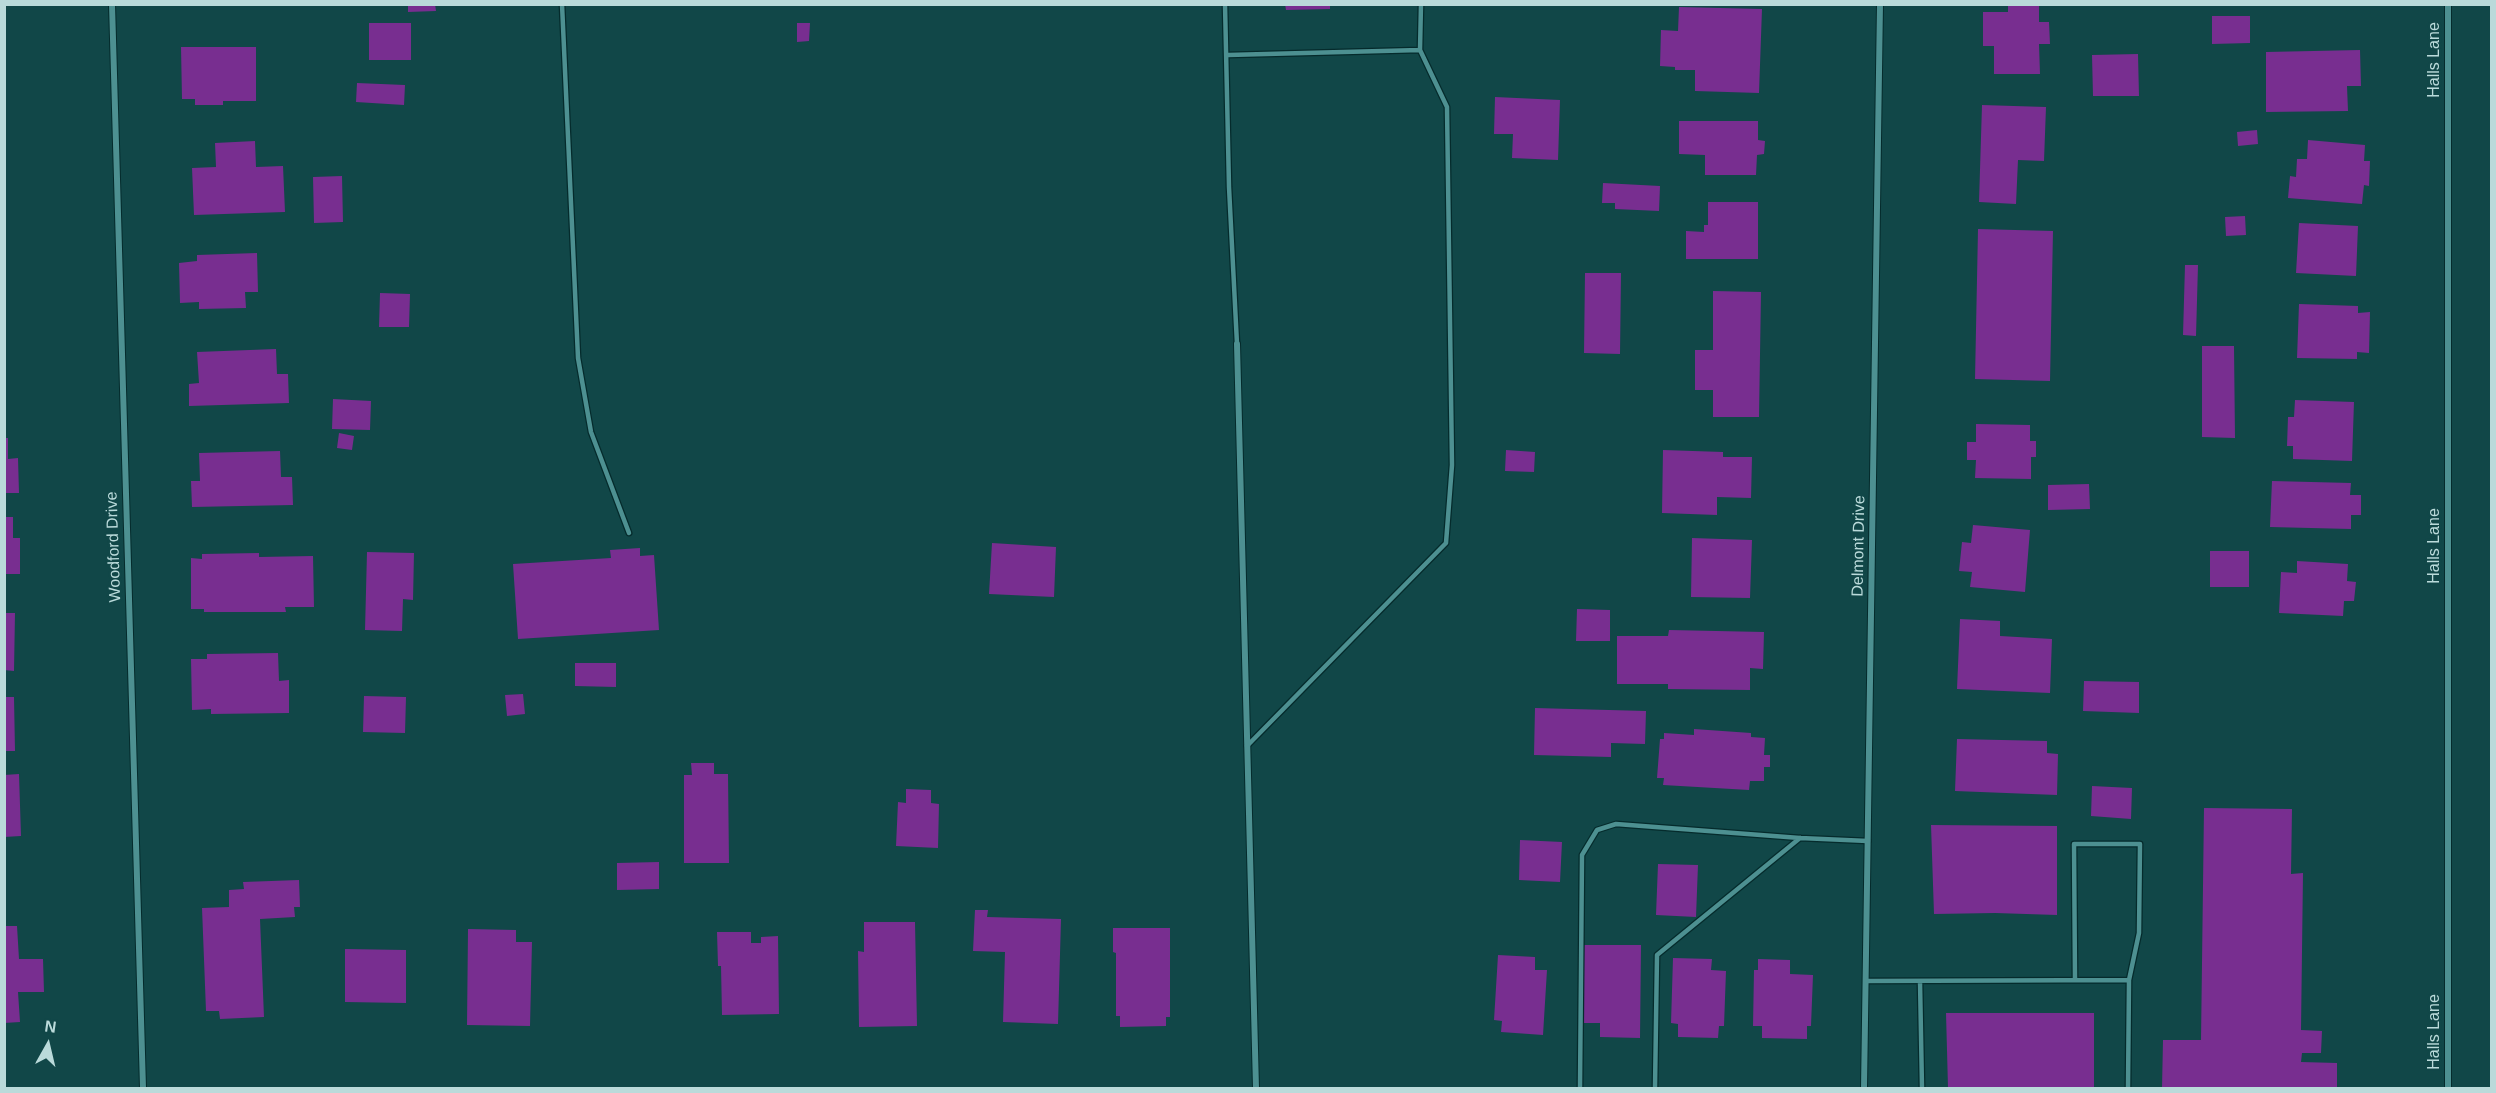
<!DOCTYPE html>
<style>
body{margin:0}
#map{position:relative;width:2496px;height:1093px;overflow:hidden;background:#114748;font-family:Arial,sans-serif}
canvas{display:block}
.frame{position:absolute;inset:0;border:6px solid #badada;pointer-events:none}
.north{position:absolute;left:18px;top:1015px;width:60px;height:60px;-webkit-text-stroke:4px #114748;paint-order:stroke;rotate:8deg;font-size:16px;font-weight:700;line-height:24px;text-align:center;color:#badada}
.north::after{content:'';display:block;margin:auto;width:21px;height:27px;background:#badada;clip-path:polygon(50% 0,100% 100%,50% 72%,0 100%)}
</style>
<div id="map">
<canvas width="2496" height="1093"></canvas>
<div class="frame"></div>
<div class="north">N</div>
</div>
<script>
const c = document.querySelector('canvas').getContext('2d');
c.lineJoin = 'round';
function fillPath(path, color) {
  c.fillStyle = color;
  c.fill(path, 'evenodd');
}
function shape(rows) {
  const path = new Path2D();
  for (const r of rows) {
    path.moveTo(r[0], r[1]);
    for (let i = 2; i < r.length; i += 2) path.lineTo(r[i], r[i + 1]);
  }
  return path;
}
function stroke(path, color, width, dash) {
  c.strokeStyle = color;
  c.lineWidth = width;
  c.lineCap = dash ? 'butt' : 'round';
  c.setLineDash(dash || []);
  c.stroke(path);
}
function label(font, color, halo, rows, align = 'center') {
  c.font = font + ' Arial,sans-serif';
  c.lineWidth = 4.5;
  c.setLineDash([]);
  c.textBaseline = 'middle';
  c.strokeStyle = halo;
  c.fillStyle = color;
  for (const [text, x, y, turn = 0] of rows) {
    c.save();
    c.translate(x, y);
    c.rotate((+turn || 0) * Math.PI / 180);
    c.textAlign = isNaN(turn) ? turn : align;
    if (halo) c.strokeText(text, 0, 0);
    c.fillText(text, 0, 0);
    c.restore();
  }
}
fillPath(shape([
 [408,4,435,4,436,11,408,12],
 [1285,4,1330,4,1330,9,1286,10],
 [2008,5,2039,5,2039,22,2049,22,2050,44,2039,44,2040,74,1994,74,1994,46,1983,46,1983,12,2008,12],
 [1679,7,1762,9,1759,93,1695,91,1695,70,1675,70,1675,67,1660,66,1661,30,1678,31],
 [2212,16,2250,16,2250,43,2212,44],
 [369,23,411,23,411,60,369,60],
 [797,23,810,23,809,41,797,42],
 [181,47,256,47,256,101,223,101,223,105,195,105,195,99,182,99],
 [2360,50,2361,86,2347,86,2348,111,2266,112,2266,52],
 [2138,54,2139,96,2093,96,2092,55],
 [357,83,405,85,404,105,356,102],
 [1495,97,1560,100,1558,160,1512,158,1513,134,1494,134],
 [1982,105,2046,107,2044,161,2018,160,2016,204,1979,202],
 [1679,121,1758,121,1758,140,1765,141,1764,154,1757,155,1756,175,1705,175,1705,155,1679,154],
 [2257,130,2258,144,2238,146,2237,132],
 [2308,140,2365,145,2364,161,2370,161,2369,186,2364,185,2362,204,2288,198,2290,176,2296,177,2297,159,2307,159],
 [255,141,256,167,283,166,285,212,194,215,192,168,216,167,215,143],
 [342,176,343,222,314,223,313,177],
 [1603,183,1660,186,1659,211,1615,209,1615,203,1602,203],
 [1708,202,1758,202,1758,259,1686,259,1686,231,1704,232,1704,225,1708,225],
 [2245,216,2246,235,2226,236,2225,217],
 [2299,223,2358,226,2356,276,2296,273],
 [1978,229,2053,231,2050,381,1975,379],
 [257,253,258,292,245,292,246,308,199,309,199,302,180,303,179,263,197,261,197,255],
 [2185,265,2198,265,2196,336,2183,335],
 [1585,273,1621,273,1620,354,1584,353],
 [1713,291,1761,292,1759,417,1713,417,1713,390,1695,390,1695,350,1713,350],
 [380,293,410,294,409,327,379,327],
 [2299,304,2358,306,2358,313,2370,312,2369,353,2357,352,2357,359,2297,358],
 [2202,346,2234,346,2235,438,2202,437],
 [276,349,277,374,288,374,289,403,189,406,189,384,199,383,197,352],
 [333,399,371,401,370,430,332,429],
 [2295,400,2354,402,2352,461,2293,459,2293,446,2287,446,2288,417,2294,417],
 [1976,424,2030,425,2030,441,2036,441,2036,457,2031,457,2031,479,1975,478,1976,460,1967,460,1967,442,1976,442],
 [339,433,354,436,352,450,337,448],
 [4,438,8,438,8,459,18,458,19,493,4,493],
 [1506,450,1535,452,1534,472,1505,471],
 [1663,450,1723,452,1723,457,1752,457,1751,498,1717,497,1717,515,1662,513],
 [280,451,281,477,292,477,293,505,192,507,191,481,200,481,199,453],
 [2272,481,2351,483,2350,495,2361,495,2361,515,2351,515,2351,529,2270,527],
 [2089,484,2090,509,2048,510,2048,485],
 [4,517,13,517,13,538,20,538,20,574,4,574],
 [1973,525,2030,530,2025,592,1970,587,1972,572,1959,571,1962,542,1971,543],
 [1692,538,1752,540,1750,598,1691,597],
 [992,543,1056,547,1054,597,989,594],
 [640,548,640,556,654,555,659,630,518,639,513,564,611,558,610,550],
 [2210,551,2249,551,2249,587,2210,587],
 [367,552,414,553,413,600,403,599,402,631,365,630],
 [259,553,259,557,313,556,314,607,285,607,286,612,204,612,204,609,191,609,191,558,202,559,202,554],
 [2297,561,2348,564,2347,581,2356,582,2354,601,2344,601,2343,616,2279,613,2281,572,2297,573],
 [1577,609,1610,610,1610,641,1576,641],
 [4,613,15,613,14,671,4,670],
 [1960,619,2000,621,2000,636,2052,639,2050,693,1957,689],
 [1669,630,1764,632,1763,669,1750,668,1750,690,1668,689,1668,684,1617,684,1617,636,1668,636],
 [278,653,279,681,289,680,289,713,211,714,211,709,192,710,191,659,207,659,207,654],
 [575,663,616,663,616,687,575,686],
 [2084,681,2139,682,2139,713,2083,711],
 [523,694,525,714,507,716,505,695],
 [364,696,406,697,405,733,363,732],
 [4,697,14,697,15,751,4,751],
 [1535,708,1646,711,1645,744,1611,743,1611,757,1534,755],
 [1694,729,1751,733,1751,737,1765,738,1764,755,1770,755,1770,767,1764,767,1764,781,1750,781,1749,790,1663,785,1664,778,1657,778,1660,739,1664,739,1664,733,1694,735],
 [1957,739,2047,741,2047,753,2058,754,2057,795,1955,791],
 [691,763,714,763,714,774,728,774,729,863,684,863,684,775,692,775],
 [19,774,21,836,4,837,4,775],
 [2092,786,2132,788,2131,819,2091,816],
 [906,789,931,790,931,803,939,804,938,848,896,846,898,802,906,803],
 [2204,808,2292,809,2291,874,2303,873,2301,1030,2322,1031,2321,1053,2302,1053,2301,1062,2337,1063,2337,1088,2162,1088,2163,1040,2201,1040],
 [1931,825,2057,826,2057,915,1995,913,1934,914],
 [1520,840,1562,842,1560,882,1519,880],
 [659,862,659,889,617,890,617,863],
 [1658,864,1698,865,1696,917,1656,915],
 [299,880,300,907,294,907,295,917,260,919,264,1017,220,1019,219,1011,206,1011,202,908,229,907,229,890,244,889,243,882],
 [975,910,988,910,987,917,1061,919,1058,1024,1003,1022,1005,952,973,951],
 [864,922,915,922,917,1026,859,1027,858,951,864,952],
 [4,926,17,926,19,959,43,959,44,992,18,992,20,1022,4,1023],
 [1113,928,1170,928,1170,1017,1166,1017,1166,1026,1120,1027,1120,1016,1116,1016,1116,953,1113,952],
 [468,929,516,930,516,942,532,942,530,1026,467,1025],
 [717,932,751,932,751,943,761,943,761,937,778,936,779,1014,722,1015,721,966,718,966],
 [1583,945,1641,945,1640,1038,1600,1037,1600,1023,1582,1023],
 [345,949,406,950,406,1003,345,1002],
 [1498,955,1535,957,1535,970,1547,970,1543,1035,1501,1032,1502,1021,1494,1020],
 [1673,958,1712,959,1711,970,1726,971,1724,1026,1719,1026,1718,1038,1678,1037,1678,1024,1671,1023],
 [1758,959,1790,960,1790,974,1813,975,1811,1026,1807,1026,1807,1039,1762,1038,1762,1026,1753,1026,1754,970,1758,970],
 [1946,1013,2094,1013,2094,1088,1948,1088]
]), '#782e90');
const lane = shape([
 [562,4,578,358,591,432,629,533],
 [1225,4,1229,187,1237,344],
 [1228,55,1420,50],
 [1247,746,1446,543,1452,465,1447,107,1420,50,1421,4],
 [2075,980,2074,844,2140,844,2139,933,2129,980],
 [1866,981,2129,980,2128,1088],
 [1920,981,1922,1088],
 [1580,1088,1582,855,1597,830,1616,824,1800,838,1868,841],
 [1655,1088,1657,955,1800,838]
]);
const street = shape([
 [112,4,143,1088],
 [1237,344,1256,1088],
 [1864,1088,1880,4],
 [2448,1088,2448,4]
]);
stroke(lane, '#052b2c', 7);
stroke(street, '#052b2c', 8);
stroke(lane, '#4d9091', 4.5);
stroke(street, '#4d9091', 6);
label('16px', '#badada', '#114748', [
 ["Halls Lane",2435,60,-90],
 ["Delmont Drive",1859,546,-89],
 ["Halls Lane",2435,546,-90],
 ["Woodford Drive",114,547,-92],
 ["Halls Lane",2435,1032,-90]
]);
</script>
